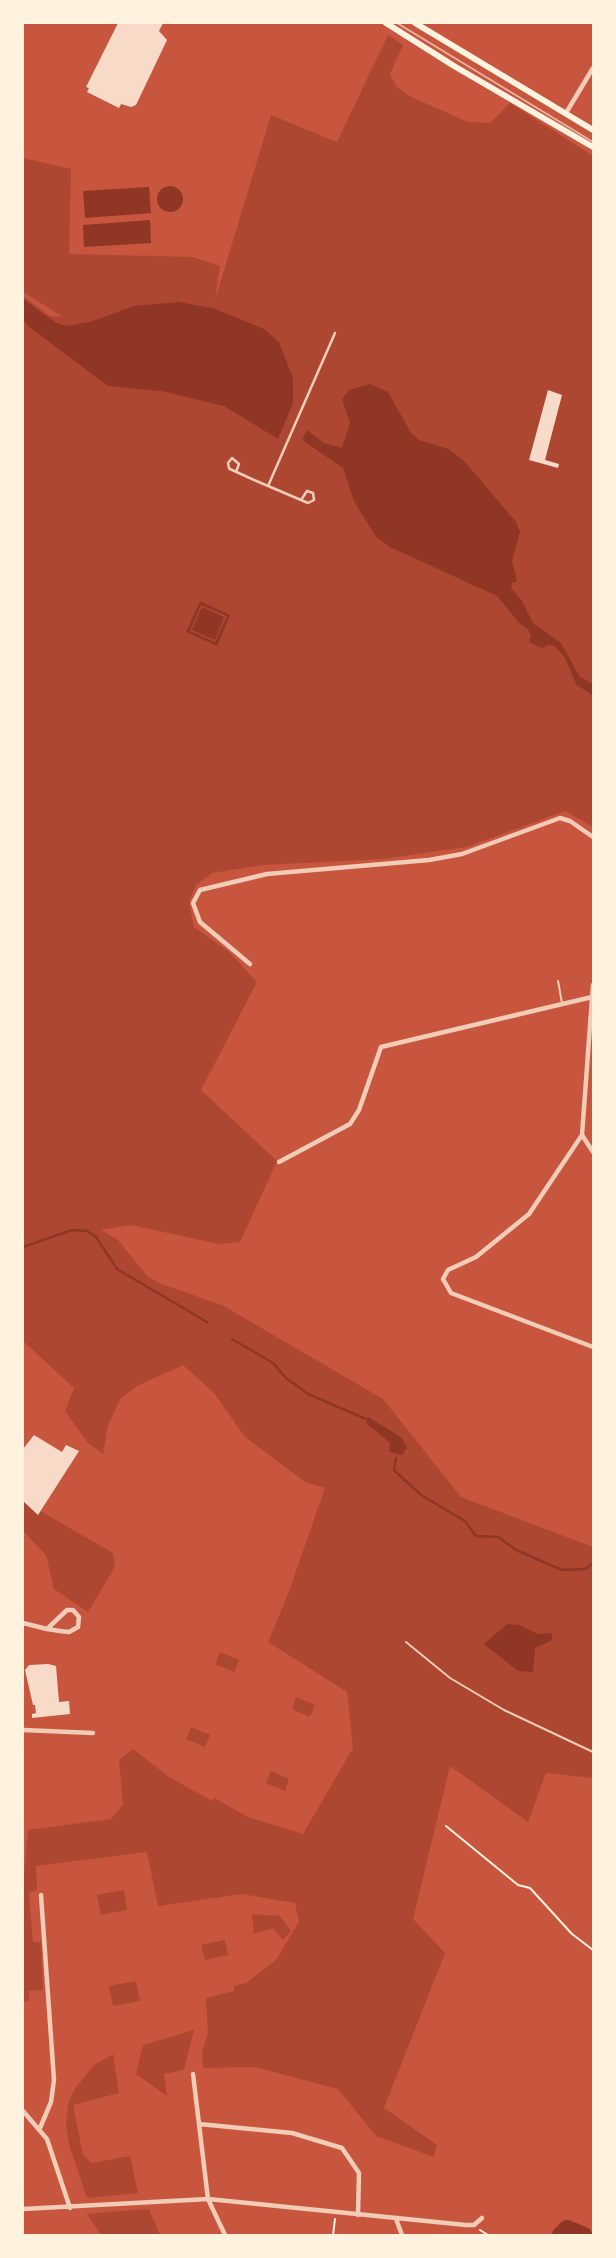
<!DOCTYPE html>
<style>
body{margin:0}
#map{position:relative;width:616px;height:2258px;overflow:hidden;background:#c8553d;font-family:Literata,serif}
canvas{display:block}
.frame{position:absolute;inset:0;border:24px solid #fff3e0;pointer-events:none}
</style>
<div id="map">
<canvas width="616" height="2258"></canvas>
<div class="frame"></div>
</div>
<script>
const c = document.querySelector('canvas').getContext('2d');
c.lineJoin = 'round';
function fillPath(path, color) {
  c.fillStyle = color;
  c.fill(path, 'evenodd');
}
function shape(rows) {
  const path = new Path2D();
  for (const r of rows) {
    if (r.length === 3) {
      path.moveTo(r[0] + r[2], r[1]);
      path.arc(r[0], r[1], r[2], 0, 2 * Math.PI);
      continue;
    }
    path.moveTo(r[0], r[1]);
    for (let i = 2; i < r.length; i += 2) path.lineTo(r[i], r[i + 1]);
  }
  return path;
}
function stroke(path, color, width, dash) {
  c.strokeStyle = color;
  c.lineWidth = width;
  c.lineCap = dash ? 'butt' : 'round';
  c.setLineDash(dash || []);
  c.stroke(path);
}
fillPath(shape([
 [388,35,403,45,390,74,397,87,409,96,468,122,490,123,510,103,593,156,593,827,565,811,467,847,382,859,263,865,212,873,196,885,189,902,194,927,229,952,257,982,201,1090,277,1161,240,1242,219,1244,131,1225,101,1230,118,1240,148,1277,161,1284,222,1305,383,1399,461,1497,593,1547,593,1778,546,1773,528,1822,450,1766,413,1919,445,1953,384,2108,437,2145,434,2157,376,2136,338,2089,255,2067,203,2068,202,2052,208,2033,206,1998,234,1991,234,1986,246,1983,276,1960,299,1922,295,1903,242,1894,158,1906,147,1852,36,1866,37,1890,29,1893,33,1942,41,1942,43,1990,29,1991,29,2001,23,2002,23,1885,28,1830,111,1819,123,1805,119,1760,133,1749,169,1777,212,1801,214,1798,248,1817,303,1834,353,1748,347,1692,268,1642,288,1594,325,1488,305,1482,245,1437,214,1393,183,1365,137,1386,121,1398,108,1425,103,1454,88,1443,65,1411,74,1388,23,1341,23,296,50,316,63,317,23,292,23,158,71,169,69,254,193,257,220,266,215,300,271,115,337,142],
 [23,1501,113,1553,115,1567,88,1612,54,1589,46,1555,23,1531],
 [220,1652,239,1660,234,1672,215,1664],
 [296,1697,315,1705,310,1717,292,1709],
 [191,1727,210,1735,205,1747,186,1739],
 [271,1771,289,1779,285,1791,266,1783],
 [124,1890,127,1910,101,1915,97,1895],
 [252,1914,280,1916,291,1931,283,1940,273,1928,254,1934],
 [225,1940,228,1955,205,1960,201,1945],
 [136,1981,140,2001,113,2006,109,1986],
 [194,2030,184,2070,164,2074,167,2096,136,2074,143,2045],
 [113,2054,119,2093,73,2105,83,2155,92,2163,130,2156,138,2193,87,2198,69,2145,66,2123,68,2105,74,2090,94,2065],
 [149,2209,160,2235,101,2235,87,2214]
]), '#ae4732');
fillPath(shape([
 [170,199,13],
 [149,187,151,213,85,218,83,191],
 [150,220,151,243,84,247,83,225],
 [23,299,55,322,66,326,90,322,134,306,178,302,213,308,264,329,279,342,293,378,293,403,278,439,224,406,161,391,108,386,28,326,23,320],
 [370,384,388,392,411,433,419,440,449,449,466,463,516,522,520,532,512,561,517,581,512,583,511,588,522,601,533,623,561,643,580,677,593,684,593,696,576,684,565,658,555,646,548,645,542,648,529,642,531,635,527,628,520,624,497,596,390,547,376,537,354,501,343,468,302,440,307,430,324,443,342,448,350,423,342,399,349,390],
 [200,601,230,615,217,646,186,632],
 [201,605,227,616,215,642,190,631],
 [202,607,224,617,215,640,192,630],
 [368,1417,401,1437,407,1448,402,1455,389,1452,390,1443,366,1423],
 [507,1624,519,1625,538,1634,552,1633,552,1640,535,1648,533,1672,518,1671,484,1644]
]), '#8f3625');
stroke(shape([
 [23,1247,72,1230,87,1231,96,1237,117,1269,207,1322],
 [232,1339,273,1363,286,1378,308,1394,366,1419],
 [396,1458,394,1470,421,1495,465,1521,476,1536,498,1537,516,1550,562,1570,585,1569,593,1563]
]), '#8f3625', 2.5);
stroke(shape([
 [560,2235,567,2228,584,2235]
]), '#8f3625', 16);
fillPath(shape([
 [118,23,163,23,159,31,167,40,136,105,131,107,121,104,119,108,87,92,89,88,86,87],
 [548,390,562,395,545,460,559,464,558,468,529,460],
 [34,1435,62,1452,66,1445,79,1451,38,1515,23,1501,23,1449],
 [48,1664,56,1666,59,1702,69,1701,70,1714,32,1718,32,1714,36,1713,35,1705,33,1705,25,1670,29,1665]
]), '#f7dbc8');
stroke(shape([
 [446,1826,518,1885,530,1888,572,1934,593,1950],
 [480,2230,488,2235],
 [333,2235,335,2219]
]), '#fff3e0', 2);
stroke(shape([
 [558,981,562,1003],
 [406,1642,450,1678,504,1710,593,1752]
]), '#f1ccb7', 2);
stroke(shape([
 [236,472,239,464,232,458,228,463,229,468,230,469,254,480,301,500,308,503,314,500,313,493,307,491,301,500],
 [268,486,335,333]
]), '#f1ccb7', 2.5);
stroke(shape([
 [566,113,593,68],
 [250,964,200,922,193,903,200,890,267,874,429,860,462,854,560,818,570,821,593,837],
 [593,985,582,1135,529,1214,476,1257,448,1270,443,1279,451,1293,593,1347],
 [582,1135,593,1152],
 [279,1162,350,1124,359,1110,381,1047,592,997],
 [23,1623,47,1629,60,1631,69,1632,78,1627,79,1617,73,1610,67,1610,47,1629],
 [23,1730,93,1733],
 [193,2074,208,2199,225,2235],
 [23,2111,47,2139,70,2208],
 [199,2124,292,2133,342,2148,359,2173,358,2215],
 [40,2128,51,2102,54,2080,41,1895],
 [23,2209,208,2199,466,2225,474,2225,482,2218],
 [396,2219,402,2235]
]), '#f1ccb7', 4.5);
stroke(shape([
 [386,23,454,66,593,147],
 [415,23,593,130]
]), '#fff3e0', 6);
stroke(shape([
 [397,23,593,142]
]), '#e9b49f', 2);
</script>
